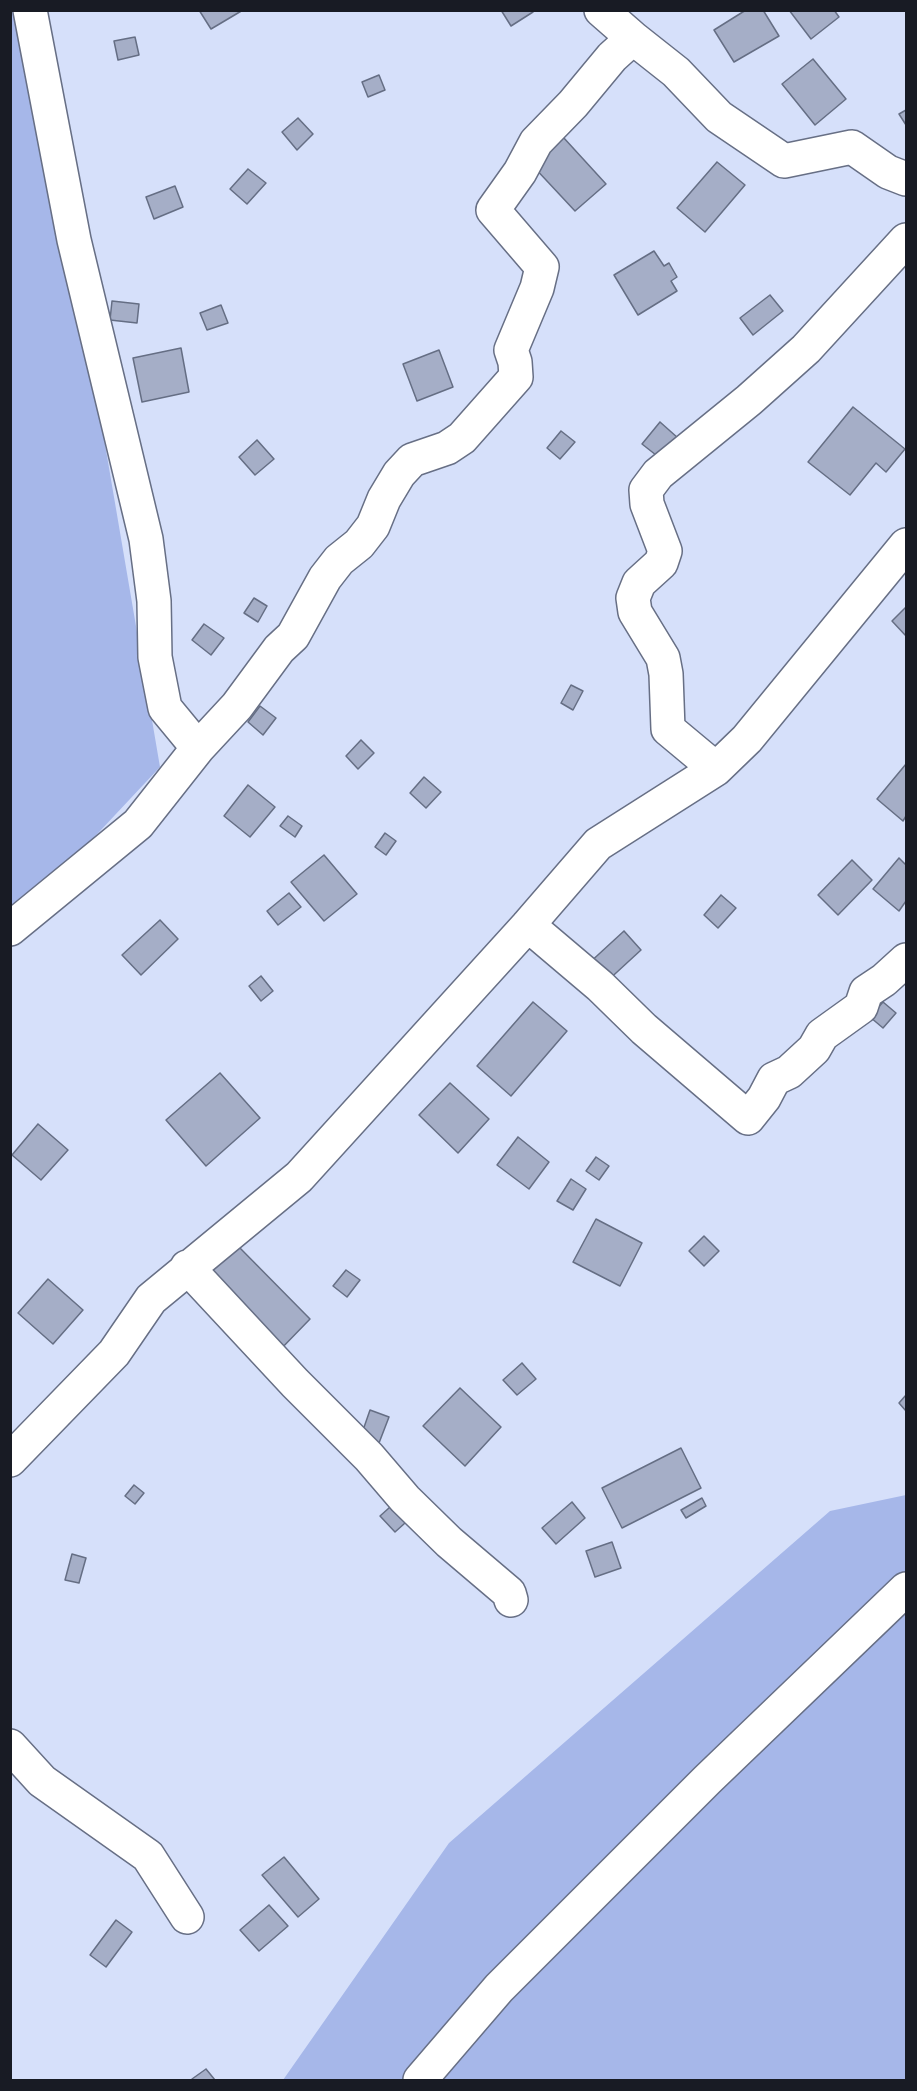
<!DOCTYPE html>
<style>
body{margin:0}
#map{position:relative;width:917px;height:2091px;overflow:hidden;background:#d6e0fa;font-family:"Exo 2",sans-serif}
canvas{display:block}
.frame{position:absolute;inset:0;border:12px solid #181b24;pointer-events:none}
</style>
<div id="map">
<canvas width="917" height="2091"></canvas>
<div class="frame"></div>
</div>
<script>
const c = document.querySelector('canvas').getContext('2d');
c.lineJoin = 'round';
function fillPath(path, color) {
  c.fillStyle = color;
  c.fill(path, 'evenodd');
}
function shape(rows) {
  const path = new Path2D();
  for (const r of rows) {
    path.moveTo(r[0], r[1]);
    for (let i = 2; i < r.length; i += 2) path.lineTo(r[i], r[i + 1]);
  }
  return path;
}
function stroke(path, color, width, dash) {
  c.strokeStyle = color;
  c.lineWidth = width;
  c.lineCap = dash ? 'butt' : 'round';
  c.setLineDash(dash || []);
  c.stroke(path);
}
fillPath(shape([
 [31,10,160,767,11,926,10,11],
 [906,1495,906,2080,283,2080,449,1843,830,1511]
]), '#a6b7e9');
const building = shape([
 [199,10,243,10,211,29,199,10],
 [501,10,532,10,533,12,511,26,501,10],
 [746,10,763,10,779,36,734,62,714,30,746,10],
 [789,10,834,10,839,17,811,39,789,10],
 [135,37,139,55,118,60,114,41,135,37],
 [813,59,846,99,815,125,782,84,813,59],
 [379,75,385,90,368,97,362,82,379,75],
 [906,110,906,125,899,114,906,110],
 [298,118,313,134,297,150,282,132,298,118],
 [563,137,606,184,575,211,532,165,563,137],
 [717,162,745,185,705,232,677,208,717,162],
 [248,169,266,183,247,204,230,189,248,169],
 [175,186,183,207,154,219,146,197,175,186],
 [654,251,664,266,669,263,677,277,671,281,677,291,638,315,614,275,654,251],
 [770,295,783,311,753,335,740,318,770,295],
 [112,301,139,304,137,323,110,320,112,301],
 [221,305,228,323,207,330,200,313,221,305],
 [181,348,189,392,142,402,133,358,181,348],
 [439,350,453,387,417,401,403,364,439,350],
 [853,407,905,449,886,472,876,463,850,495,808,462,853,407],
 [660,422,678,438,661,459,642,444,660,422],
 [561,431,575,442,560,459,547,448,561,431],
 [257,440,274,459,255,475,239,457,257,440],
 [254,598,267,606,258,622,244,613,254,598],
 [906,607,906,636,892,621,906,607],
 [204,624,224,638,211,655,192,640,204,624],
 [571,685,583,691,573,710,561,703,571,685],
 [260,706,276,718,263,735,248,722,260,706],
 [361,740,374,753,358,769,346,756,361,740],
 [906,764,906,816,903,821,877,799,906,764],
 [424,777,441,792,426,808,410,793,424,777],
 [248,785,275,807,250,837,224,816,248,785],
 [288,816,302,826,295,837,280,826,288,816],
 [385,833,396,841,386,855,375,847,385,833],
 [324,855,357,894,324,921,291,882,324,855],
 [899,858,906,865,906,901,899,911,873,889,899,858],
 [852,860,872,880,838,915,818,895,852,860],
 [289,893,301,907,278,925,267,911,289,893],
 [721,895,736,908,718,928,704,915,721,895],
 [160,920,178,939,141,975,122,955,160,920],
 [624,931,641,950,604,984,587,965,624,931],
 [261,976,273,991,261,1001,249,986,261,976],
 [533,1002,567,1031,511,1096,477,1066,533,1002],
 [883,1002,896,1013,883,1028,870,1017,883,1002],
 [220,1073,260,1118,206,1166,166,1120,220,1073],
 [450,1083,489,1119,458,1153,419,1115,450,1083],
 [38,1124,68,1150,41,1180,12,1155,38,1124],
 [518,1137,549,1162,529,1189,497,1165,518,1137],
 [596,1157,609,1166,599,1180,586,1171,596,1157],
 [571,1179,586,1189,573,1210,557,1201,571,1179],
 [596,1219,642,1243,620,1286,573,1262,596,1219],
 [704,1236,719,1251,704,1266,689,1251,704,1236],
 [238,1246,310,1319,277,1353,204,1279,238,1246],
 [346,1270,360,1280,347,1297,333,1286,346,1270],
 [48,1279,83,1310,53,1344,18,1313,48,1279],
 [522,1363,536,1379,517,1395,503,1380,522,1363],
 [460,1388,501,1427,465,1466,423,1426,460,1388],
 [906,1395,906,1411,899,1403,906,1395],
 [370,1410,389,1417,379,1443,361,1436,370,1410],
 [681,1448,701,1488,622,1528,602,1488,681,1448],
 [134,1485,144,1493,135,1504,125,1496,134,1485],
 [702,1498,706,1506,686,1518,681,1510,702,1498],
 [399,1499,414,1515,395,1532,380,1516,399,1499],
 [572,1502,585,1518,556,1544,542,1528,572,1502],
 [612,1542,621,1568,595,1577,586,1551,612,1542],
 [72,1554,86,1558,79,1583,65,1580,72,1554],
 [284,1857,319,1899,298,1917,262,1875,284,1857],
 [269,1905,288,1926,259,1951,240,1930,269,1905],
 [116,1920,132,1932,106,1967,90,1955,116,1920],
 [206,2069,215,2080,193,2080,192,2079,206,2069]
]);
fillPath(building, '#a5aec7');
stroke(building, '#656e84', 1.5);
const minor = shape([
 [30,10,74,240,146,539,154,601,155,657,165,708,198,748],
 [633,38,676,72,719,117,784,161,852,147,888,172,906,179],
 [716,769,668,729,666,674,663,658,635,612,633,598,639,583,661,563,665,551,647,504,646,490,658,474,749,400,806,349,906,240],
 [528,925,600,986,644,1029,748,1118,764,1098,774,1079,789,1072,814,1049,822,1035,861,1007,866,992,884,980,906,960],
 [10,929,138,824,198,748,237,706,279,649,293,636,325,578,339,560,359,544,373,526,384,499,399,474,412,460,447,448,462,438,516,377,515,362,511,350,537,288,542,267,493,210,520,172,536,142,573,104,612,57,633,38,601,10],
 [187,1267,295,1383,369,1457,405,1499,449,1542,509,1593,511,1600],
 [10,1460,114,1353,151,1299,299,1177,528,925,598,844,716,769,747,739,906,545],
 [10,1746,42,1781,148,1856,187,1917],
 [420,2080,499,1988,707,1780,906,1589]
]);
stroke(minor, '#676f85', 36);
stroke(minor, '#fff', 33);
</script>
